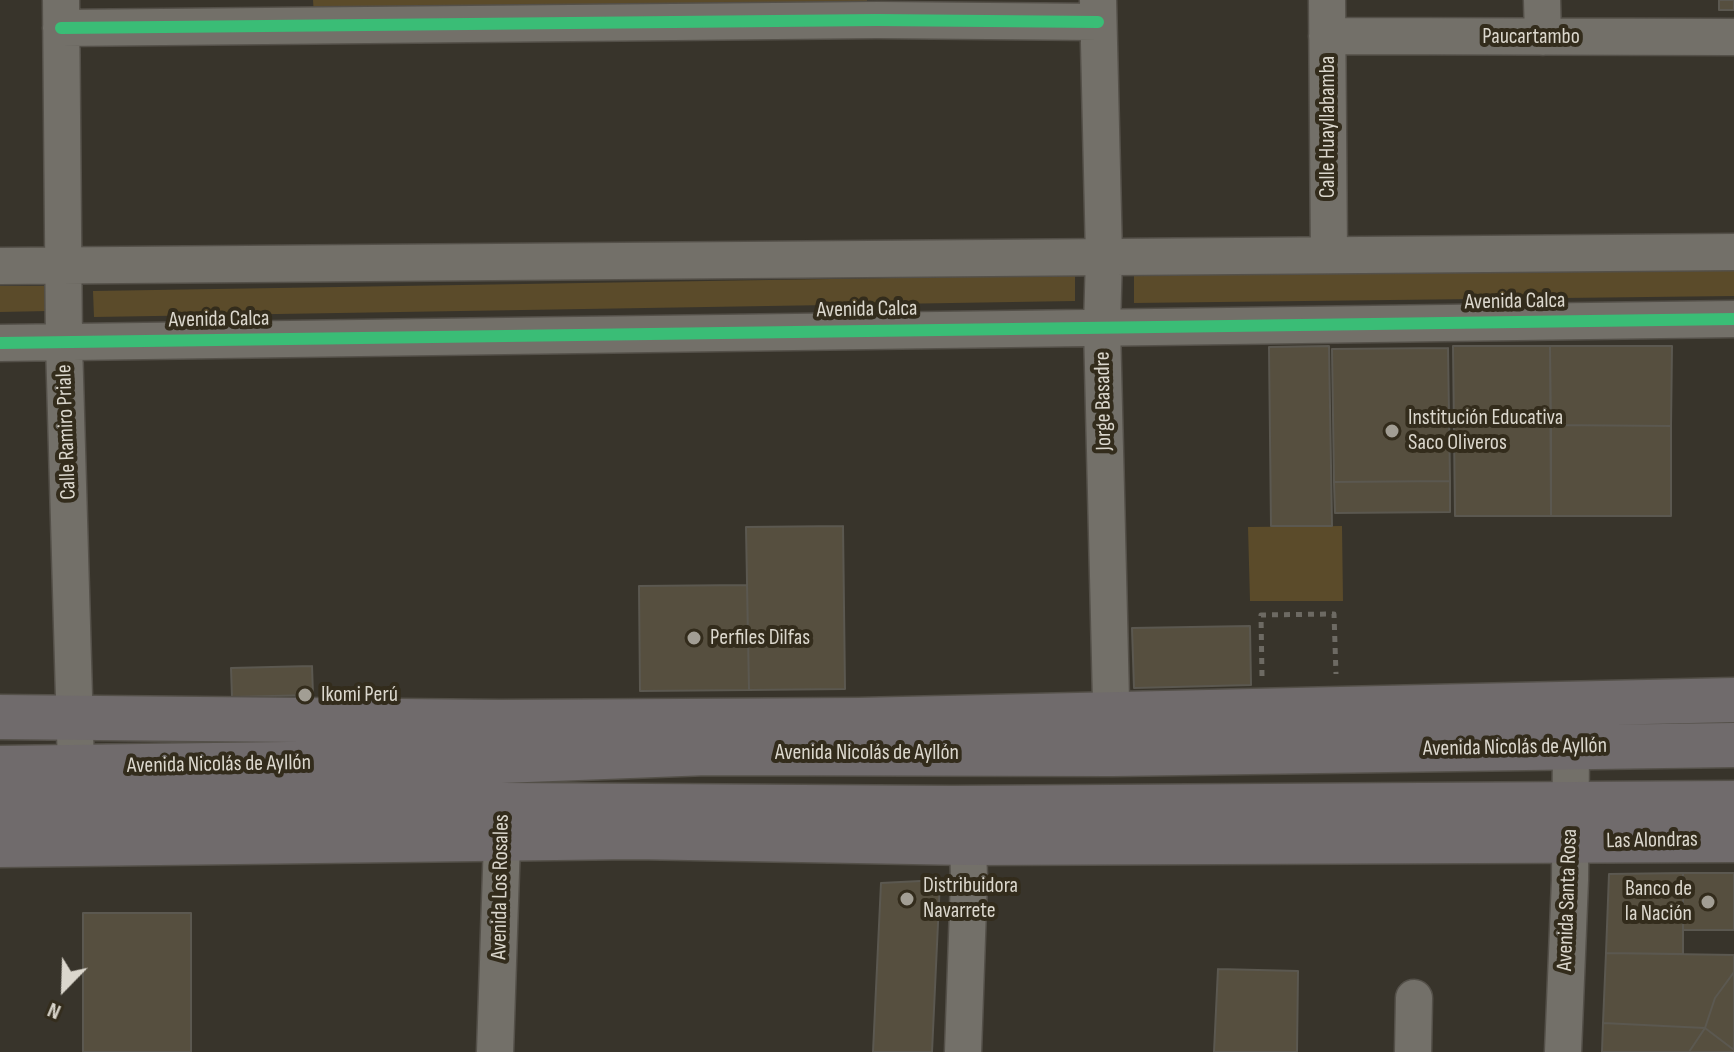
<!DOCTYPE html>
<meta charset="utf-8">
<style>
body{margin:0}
#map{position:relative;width:1734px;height:1052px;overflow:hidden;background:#38342b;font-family:"Sofia Sans Condensed",sans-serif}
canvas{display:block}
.north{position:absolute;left:24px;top:948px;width:80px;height:80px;-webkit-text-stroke:6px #332c1c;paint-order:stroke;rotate:203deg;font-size:22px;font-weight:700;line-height:32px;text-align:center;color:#dbd7cd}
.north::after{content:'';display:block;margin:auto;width:28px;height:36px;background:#dbd7cd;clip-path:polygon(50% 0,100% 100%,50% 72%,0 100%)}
</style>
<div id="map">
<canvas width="1734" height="1052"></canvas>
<div class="north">N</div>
</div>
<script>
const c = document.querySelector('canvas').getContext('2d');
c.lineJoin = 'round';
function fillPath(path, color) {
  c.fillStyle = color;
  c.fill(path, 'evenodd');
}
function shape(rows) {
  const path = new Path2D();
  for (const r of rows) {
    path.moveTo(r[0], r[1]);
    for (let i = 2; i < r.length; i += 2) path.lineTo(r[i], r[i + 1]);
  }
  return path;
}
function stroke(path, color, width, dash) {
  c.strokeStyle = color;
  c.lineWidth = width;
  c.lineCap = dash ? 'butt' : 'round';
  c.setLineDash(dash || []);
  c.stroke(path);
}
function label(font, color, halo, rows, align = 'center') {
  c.font = font + ' "Sofia Sans Condensed",sans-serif';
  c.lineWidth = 8;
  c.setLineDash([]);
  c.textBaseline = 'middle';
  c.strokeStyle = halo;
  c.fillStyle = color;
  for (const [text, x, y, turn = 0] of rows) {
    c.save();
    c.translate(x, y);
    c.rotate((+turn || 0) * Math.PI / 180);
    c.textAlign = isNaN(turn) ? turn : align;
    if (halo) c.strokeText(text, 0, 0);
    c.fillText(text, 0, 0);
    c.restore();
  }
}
fillPath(shape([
 [313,0,867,0,868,14,314,16],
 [1734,263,1734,296,1134,303,1134,270],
 [1075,275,1075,301,94,317,93,291],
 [0,286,48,286,49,311,0,312],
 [1342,526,1343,601,1250,601,1248,527]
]), '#5b4b2a');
const building = shape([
 [1719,0,1734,0,1734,10,1719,10,1719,0],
 [1329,346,1332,526,1271,526,1269,347,1329,346],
 [1453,346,1550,346,1551,516,1455,516,1453,346],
 [1550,346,1672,346,1671,426,1551,425,1550,346],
 [1448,348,1450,481,1334,482,1332,349,1448,348],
 [1551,425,1671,426,1671,516,1551,516,1551,425],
 [1450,481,1450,512,1335,513,1334,482,1450,481],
 [843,526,845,689,749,690,746,527,843,526],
 [747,585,749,690,640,691,639,586,747,585],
 [1250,626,1251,685,1134,688,1132,628,1250,626],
 [312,666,313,695,232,697,231,668,312,666],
 [1683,873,1683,954,1606,953,1609,874,1683,873],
 [1683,873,1734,873,1734,930,1683,930,1683,873],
 [940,880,932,1052,873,1052,881,883,940,880],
 [83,913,191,913,191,1052,83,1052,83,913],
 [1606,953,1734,955,1734,972,1715,998,1705,1028,1603,1023,1606,953],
 [1218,969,1298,971,1297,1052,1214,1052,1218,969],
 [1734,972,1734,1050,1705,1028,1715,998,1734,972],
 [1603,1023,1705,1028,1689,1052,1602,1052,1603,1023],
 [1705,1028,1734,1050,1734,1052,1689,1052,1705,1028]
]);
fillPath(building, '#564f3f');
stroke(building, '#5b5850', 2);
const minor = shape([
 [61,0,64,343,76,767],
 [1098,0,1104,257,1102,326,1112,742],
 [1327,0,1329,255],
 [1542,0,1543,37],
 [61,28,877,20,1098,22],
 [1327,36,1734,37],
 [0,266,1734,252],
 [0,343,1734,319],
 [495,1052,503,811],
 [963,1052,969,879,968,843],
 [1413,1052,1414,998],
 [1563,1052,1570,880,1571,747]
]);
const major = shape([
 [0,717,500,722,858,720,1734,700],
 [0,768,501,761,707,753,1113,754,1734,745],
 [0,810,503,805,952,808,1734,803],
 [0,845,634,837,968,843,1734,840]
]);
stroke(minor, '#545049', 39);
stroke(major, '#545049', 47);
stroke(shape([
 [1262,676,1261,615,1334,614,1336,674]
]), '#6d6a63', 5, [6, 6]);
stroke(minor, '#737069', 36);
stroke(major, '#706b6c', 44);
stroke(shape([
 [61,28,877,20,1098,22],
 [0,343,1734,319]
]), '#3abd76', 12);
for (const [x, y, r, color] of [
 [1392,431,8,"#a29e94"],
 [694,638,8,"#a29e94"],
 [305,695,8,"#a29e94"],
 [907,899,8,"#a29e94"],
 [1708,902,8,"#a29e94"]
]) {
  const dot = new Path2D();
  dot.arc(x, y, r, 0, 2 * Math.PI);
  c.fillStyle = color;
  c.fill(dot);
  stroke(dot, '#332c1c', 3);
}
label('22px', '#dbd7cd', '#332c1c', [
 ["Paucartambo",1531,37],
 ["Calle Huayllabamba",1328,127,-90],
 ["Avenida Calca",1515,302,-1],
 ["Avenida Calca",867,310,-1],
 ["Avenida Calca",219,320,-1],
 ["Jorge Basadre",1104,401,-91],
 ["Calle Ramiro Priale",67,432,-92],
 ["Avenida Nicolás de Ayllón",1515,748,-1],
 ["Avenida Nicolás de Ayllón",867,753],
 ["Avenida Nicolás de Ayllón",219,765,-1],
 ["Las Alondras",1652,841,-1],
 ["Avenida Los Rosales",501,887,-89],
 ["Avenida Santa Rosa",1568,900,-88]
]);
label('22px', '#dbd7cd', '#332c1c', [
 ["Institución Educativa",1408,418],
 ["Saco Oliveros",1408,443],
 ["Perfiles Dilfas",710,638],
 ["Ikomi Perú",321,695],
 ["Distribuidora",923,886],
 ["Navarrete",923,911],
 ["Banco de",1692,889,"right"],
 ["la Nación",1692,914,"right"]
], 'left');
</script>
